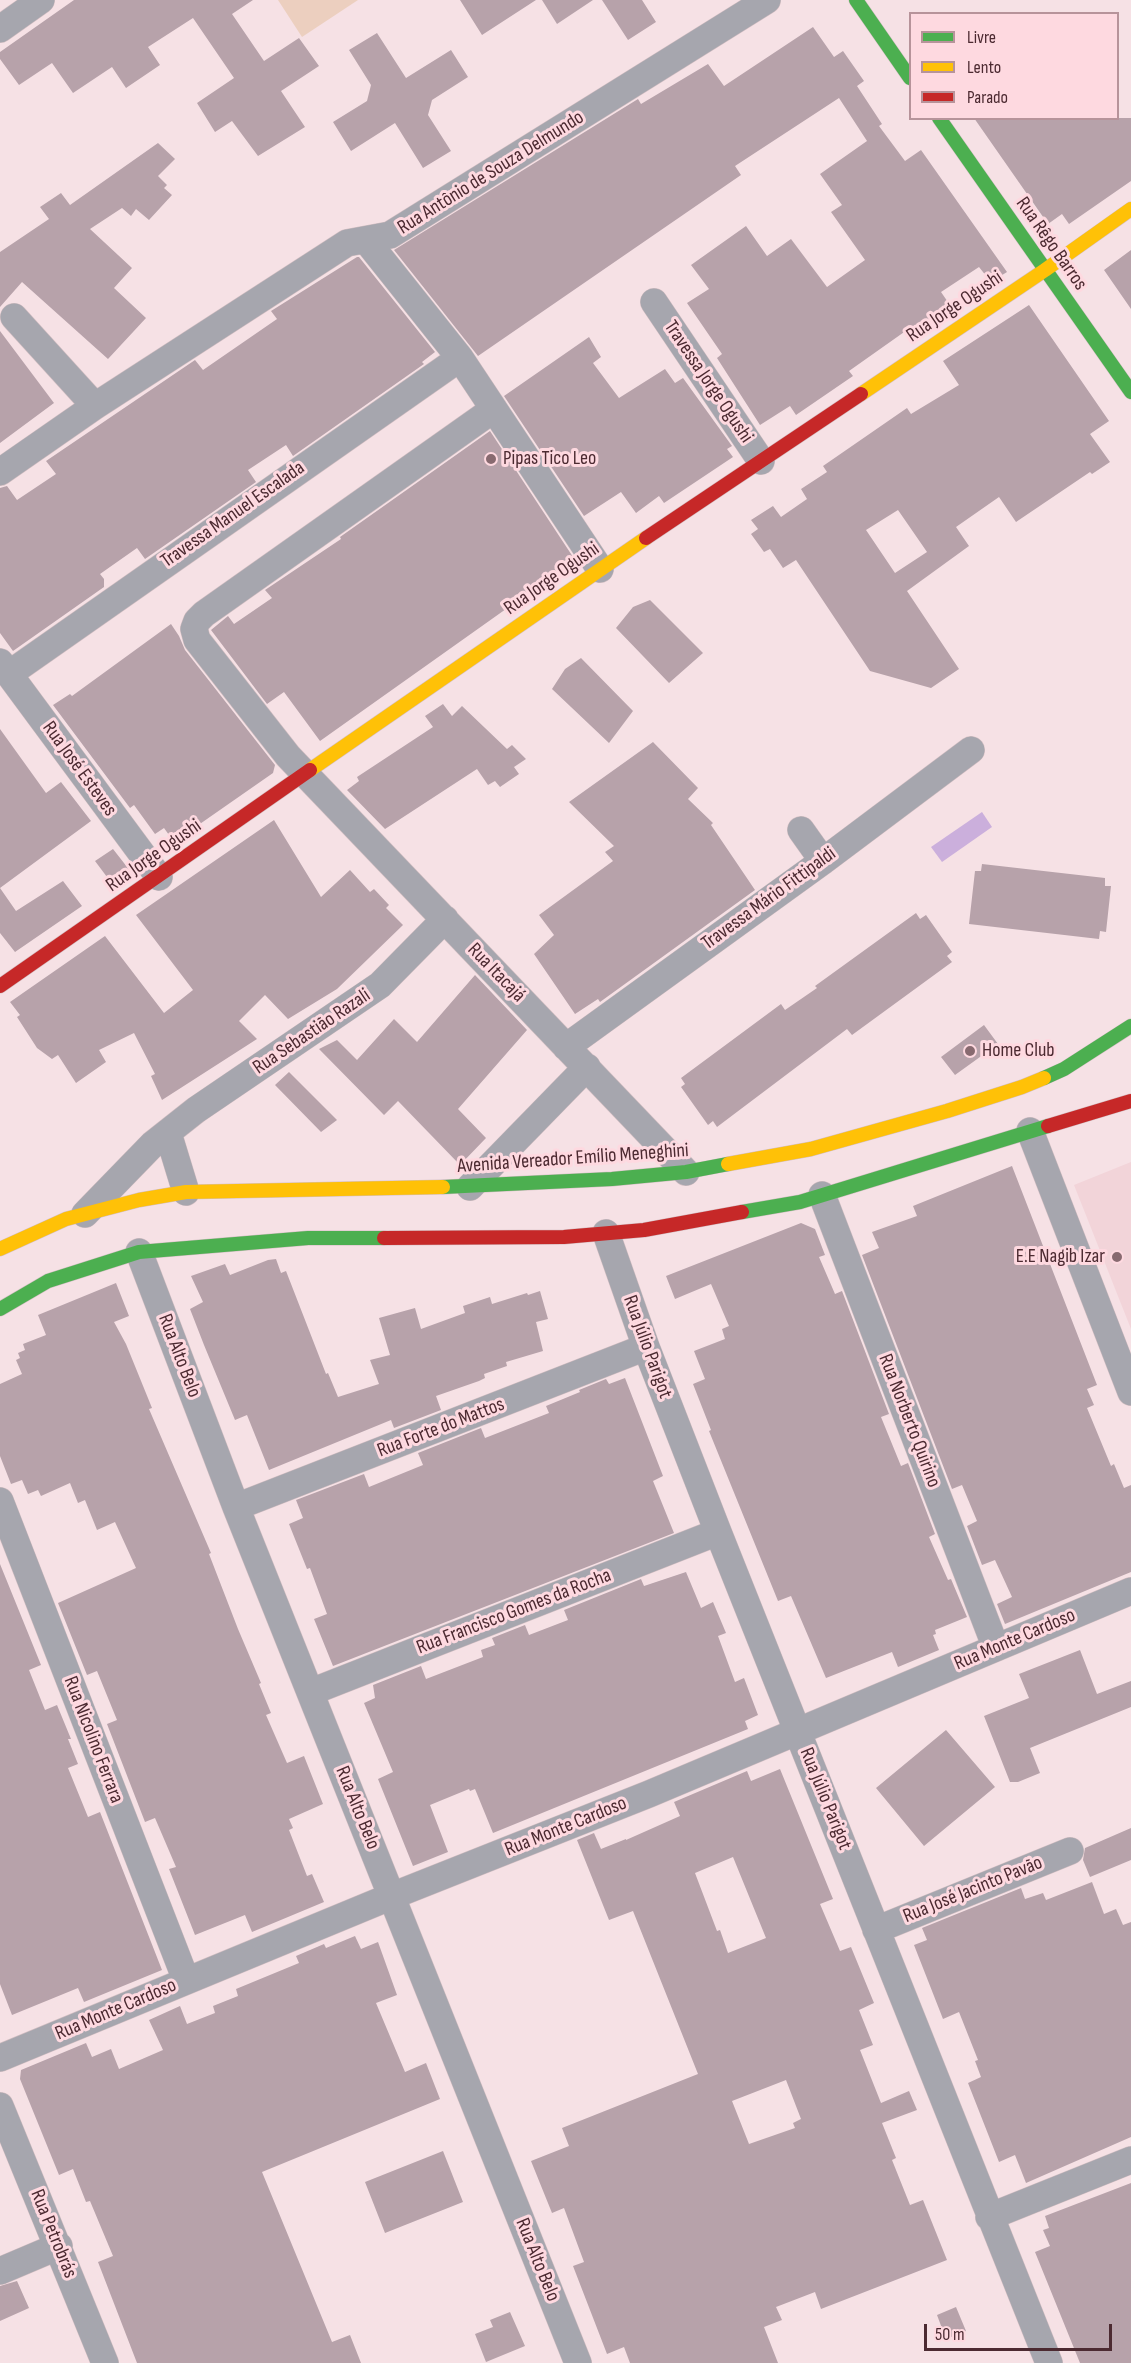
<!DOCTYPE html>
<meta charset="utf-8">
<style>
body{margin:0}
#map{position:relative;width:1131px;height:2363px;overflow:hidden;background:#f6e1e5;font-family:"Sofia Sans Condensed",sans-serif}
canvas{display:block}
.legend{position:absolute;left:909px;top:12px;width:210px;height:108px;box-sizing:border-box;background:#fed9e0;border:2px solid #b7939a;margin:0;padding:8px 10px;list-style:none;font-size:18px;color:#4c2a31}
.legend li{display:flex;align-items:center;gap:12px;height:30px}
.legend b{width:30px;border:2px solid #b7939a}
.scale{position:absolute;left:924px;top:2324px;width:188px;height:27px;box-sizing:border-box;border:3px solid #4c2a31;border-top:0;padding-left:8px;font-size:18px;line-height:21px;white-space:nowrap;color:#4c2a31;-webkit-text-stroke:4px #fed9e0;paint-order:stroke}
</style>
<div id="map">
<canvas width="1131" height="2363"></canvas>
<ul class="legend">
<li><b style="height:8px;background:#4caf50"></b>Livre</li>
<li><b style="height:8px;background:#ffc107"></b>Lento</li>
<li><b style="height:8px;background:#c62828"></b>Parado</li>
</ul>
<div class="scale">50 m</div>
</div>
<script>
const c = document.querySelector('canvas').getContext('2d');
c.lineJoin = 'round';
function fillPath(path, color) {
  c.fillStyle = color;
  c.fill(path, 'evenodd');
}
function shape(rows) {
  const path = new Path2D();
  for (const r of rows) {
    path.moveTo(r[0], r[1]);
    for (let i = 2; i < r.length; i += 2) path.lineTo(r[i], r[i + 1]);
  }
  return path;
}
function stroke(path, color, width, dash) {
  c.strokeStyle = color;
  c.lineWidth = width;
  c.lineCap = dash ? 'butt' : 'round';
  c.setLineDash(dash || []);
  c.stroke(path);
}
function label(font, color, halo, rows, align = 'center') {
  c.font = font + ' "Sofia Sans Condensed",sans-serif';
  c.lineWidth = 6;
  c.setLineDash([]);
  c.textBaseline = 'middle';
  c.strokeStyle = halo;
  c.fillStyle = color;
  for (const [text, x, y, turn = 0] of rows) {
    c.save();
    c.translate(x, y);
    c.rotate((+turn || 0) * Math.PI / 180);
    c.textAlign = isNaN(turn) ? turn : align;
    if (halo) c.strokeText(text, 0, 0);
    c.fillText(text, 0, 0);
    c.restore();
  }
}
fillPath(shape([
 [1131,1162,1131,1329,1074,1185]
]), '#f2d4d9');
fillPath(shape([
 [278,0,358,0,302,37]
]), '#eccfbf');
fillPath(shape([
 [982,812,992,827,942,862,931,847]
]), '#cbafdc');
fillPath(shape([
 [74,0,253,0,232,14,264,61,299,38,319,66,281,91,305,127,258,156,232,121,215,132,197,103,234,78,193,18,148,47,160,65,126,88,112,67,73,93,52,63,19,85,0,59,0,52],
 [460,0,536,0,482,35],
 [542,0,593,0,557,24],
 [602,0,642,0,656,22,628,40],
 [813,27,834,57,843,51,864,81,857,86,882,124,879,126,905,161,921,150,1007,272,991,282,979,267,941,292,952,308,911,337,907,330,849,371,853,376,796,415,790,406,760,425,717,358,722,354,687,303,709,289,691,265,746,226,767,256,791,239,827,287,865,260,831,212,842,205,820,174,867,141,839,98,735,166,741,175,478,356,394,250,638,99,641,104,708,64,724,86],
 [377,33,406,78,451,50,468,77,432,100,428,115,451,151,423,168,395,123,351,151,333,122,367,101,371,85,349,50],
 [974,118,1131,118,1131,181,1069,224,1062,214,1048,224],
 [158,143,175,159,158,176,167,185,164,188,172,195,149,220,136,209,131,216,122,208,90,229,132,268,114,288,146,318,108,359,22,282,0,307,0,252,49,219,40,207,61,193,70,205],
 [1131,250,1131,309,1104,270],
 [357,257,359,257,435,352,422,362,424,364,293,456,286,445,248,470,256,482,145,559,137,548,100,574,104,579,104,587,13,651,0,633,0,488,7,486,17,500,56,474,46,461,195,360,203,370,277,319,271,311],
 [1029,305,1109,421,1090,434,1110,462,1092,474,1090,472,1016,522,999,497,956,527,969,546,907,591,959,669,931,688,870,671,796,560,783,568,770,549,764,552,751,534,758,529,751,520,773,506,781,517,807,499,801,489,827,472,823,466,907,408,911,414,959,385,943,361],
 [898,510,927,552,895,573,866,530],
 [0,331,54,403,0,443],
 [589,337,601,357,593,363,619,398,665,369,675,383,683,378,732,446,727,449,733,457,664,503,659,496,636,513,621,492,584,516,504,396],
 [490,431,575,560,320,741,284,692,267,704,211,630,228,616,234,624,272,598,265,590,341,539,340,537],
 [650,600,703,653,669,683,616,628,633,607],
 [171,624,179,636,185,650,275,765,273,773,174,842,164,828,155,834,134,805,130,808,53,705,70,694,72,696],
 [581,658,633,711,609,743,552,689,565,669],
 [443,704,452,716,462,706,507,749,512,745,526,759,514,767,519,774,500,787,495,781,488,785,477,769,385,829,347,790,359,781,357,777,433,727,425,716],
 [0,729,46,793,61,782,91,821,0,888,16,911,63,881,82,906,15,952,0,933],
 [653,742,698,788,688,799,713,823,711,825,755,890,600,1002,598,999,575,1014,534,954,554,935,539,915,613,861,605,852,614,846,569,802],
 [274,820,321,897,350,870,370,892,374,889,389,905,386,908,403,925,337,989,288,1019,265,995,239,1021,257,1039,162,1100,151,1076,155,1074,134,1033,99,1050,106,1062,76,1083,58,1055,52,1059,37,1048,17,1017,20,1015,10,1002,105,936,164,1013,193,990,136,915],
 [113,849,131,872,113,885,95,861],
 [982,864,1105,878,1105,886,1111,886,1106,932,1100,931,1099,939,969,924,975,871,981,871],
 [916,913,920,919,926,915,952,952,947,956,952,962,852,1035,847,1029,717,1127,713,1121,708,1125,681,1087,685,1084,681,1078,781,1004,785,1010,817,988,815,986],
 [475,975,527,1030,458,1109,486,1138,460,1165,398,1101,384,1115,319,1049,337,1040,357,1060,394,1019,417,1042],
 [984,1025,998,1044,955,1075,941,1057],
 [289,1072,337,1120,321,1132,275,1085],
 [1012,1166,1097,1385,1087,1389,1094,1405,1087,1408,1111,1466,1114,1464,1124,1488,1131,1485,1131,1572,1005,1624,997,1604,1012,1597,995,1560,982,1565,967,1526,977,1521,962,1485,952,1489,862,1255,879,1248,872,1232,917,1216,913,1206],
 [801,1223,815,1229,825,1255,819,1257,835,1294,842,1291,889,1414,881,1417,901,1466,908,1463,935,1534,929,1537,948,1580,951,1579,967,1617,935,1630,936,1634,933,1635,939,1650,898,1667,892,1652,826,1678,791,1596,778,1601,709,1431,711,1430,693,1384,705,1379,694,1351,725,1339,722,1329,729,1326,711,1284,675,1299,666,1276],
 [276,1259,281,1273,286,1271,326,1374,328,1373,338,1397,379,1384,370,1360,390,1355,379,1318,415,1308,421,1329,465,1313,463,1306,490,1297,492,1304,527,1293,528,1295,540,1291,548,1319,536,1322,543,1351,506,1362,507,1366,484,1374,485,1378,479,1381,436,1396,441,1410,394,1428,391,1420,269,1470,247,1415,235,1420,204,1345,190,1309,203,1302,191,1276,225,1264,230,1275,268,1260],
 [116,1283,129,1316,114,1322,126,1344,152,1408,149,1409,211,1553,209,1554,238,1629,261,1683,259,1684,271,1713,266,1715,287,1763,304,1756,323,1804,289,1819,293,1828,289,1830,307,1876,312,1874,324,1902,252,1932,245,1915,195,1935,169,1869,176,1867,155,1818,145,1822,107,1724,117,1720,97,1671,87,1675,58,1603,136,1568,115,1522,97,1530,85,1500,78,1503,70,1483,41,1496,38,1490,28,1494,22,1480,11,1484,0,1456,0,1384,22,1374,16,1360,20,1358,18,1353,25,1350,23,1344,46,1335,38,1315],
 [625,1378,663,1476,653,1481,674,1533,333,1666,314,1619,327,1614,310,1568,307,1569,289,1524,303,1518,296,1500,364,1474,369,1487,423,1465,418,1453,481,1428,485,1438,549,1413,546,1406,580,1392,579,1390,606,1379,609,1384],
 [0,1564,41,1665,29,1670,45,1710,57,1705,71,1739,68,1739,78,1764,68,1768,88,1817,100,1812,162,1970,84,2002,78,1988,12,2015,0,1984],
 [686,1572,701,1608,713,1602,726,1633,718,1636,735,1682,744,1678,758,1715,745,1721,748,1729,493,1833,475,1789,470,1791,469,1789,430,1805,448,1852,413,1866,378,1779,393,1772,364,1703,375,1698,373,1685,421,1666,426,1679,483,1657,481,1650,495,1645,492,1638,525,1625,529,1635,568,1620,564,1610,641,1579,644,1586],
 [1080,1650,1097,1694,1131,1681,1131,1707,1030,1748,1040,1773,1018,1782,1010,1782,984,1716,1029,1698,1019,1674],
 [946,1730,995,1787,924,1846,876,1788],
 [780,1769,833,1899,820,1904,840,1951,851,1947,874,2003,859,2010,873,2045,860,2050,881,2103,909,2091,917,2110,882,2123,896,2158,892,2160,910,2205,923,2200,947,2260,821,2309,815,2292,776,2307,782,2320,764,2327,778,2363,630,2363,624,2347,607,2354,573,2266,584,2262,564,2208,552,2213,531,2161,569,2146,562,2128,698,2074,633,1911,609,1920,577,1840,594,1833,601,1849,626,1839,626,1840,680,1816,674,1802,747,1771,751,1781],
 [733,1857,766,1938,728,1953,720,1930,717,1931,695,1873],
 [786,2080,801,2119,793,2123,795,2128,749,2144,732,2101],
 [1131,1828,1131,1860,1090,1877,1083,1860,1085,1848],
 [1092,1882,1104,1914,1116,1909,1123,1925,1131,1922,1131,2137,1026,2183,1015,2155,999,2162,968,2083,981,2077,975,2061,978,2060,959,2012,943,2019,914,1945,927,1940,922,1928,1021,1888,1025,1899,1043,1893,1046,1900],
 [355,1936,361,1949,378,1942,397,1995,376,2003,405,2072,426,2063,440,2099,262,2172,332,2342,350,2335,361,2363,137,2363,98,2262,113,2256,90,2201,86,2202,73,2169,59,2175,20,2079,21,2070,86,2043,92,2057,111,2049,119,2069,163,2050,149,2020,180,2006,187,2024,215,2013,213,2006,238,1996,236,1989,299,1963,296,1956,324,1944,326,1948],
 [443,2151,463,2202,385,2233,365,2182],
 [1131,2183,1131,2363,1080,2363,1035,2252,1050,2246,1043,2230,1049,2228,1045,2216],
 [17,2281,29,2308,0,2321,0,2286],
 [956,2307,966,2331,946,2339,937,2315],
 [510,2312,525,2346,486,2362,475,2334,493,2327,490,2320]
]), '#b7a2aa');
const street = shape([
 [0,29,41,0],
 [366,240,460,358,600,569],
 [654,302,761,461],
 [14,317,95,406],
 [494,409,204,614,197,621,194,629,197,640,288,756,686,1172],
 [0,472,95,406,347,243,390,235,767,0],
 [0,662,159,877],
 [9,674,460,358],
 [801,830,823,861],
 [566,1047,823,861,971,750],
 [1030,1131,1131,1392],
 [168,1133,186,1192],
 [470,1187,587,1067],
 [822,1195,996,1648],
 [85,1214,153,1144,196,1110,380,985,445,919],
 [606,1233,646,1347,718,1532,1049,2363],
 [139,1252,236,1507,578,2363],
 [0,1501,186,1980],
 [236,1507,646,1347],
 [311,1692,718,1532],
 [876,1930,1070,1851],
 [0,2058,392,1896,649,1794,1131,1591],
 [0,2106,105,2363],
 [989,2217,1131,2160],
 [0,2271,59,2246]
]);
const fast = shape([
 [856,0,910,78],
 [939,118,1131,392],
 [1044,1078,1064,1069,1131,1026],
 [443,1187,612,1179,686,1172,728,1164],
 [742,1212,800,1202,1048,1126],
 [0,1309,48,1281,139,1252,308,1238,384,1238]
]);
const slow = shape([
 [861,394,1045,270,1131,209],
 [310,770,646,538],
 [728,1164,811,1149,947,1111,1022,1087,1044,1078],
 [0,1249,66,1219,139,1200,186,1192,443,1187]
]);
const jam = shape([
 [646,538,861,394],
 [0,986,310,770],
 [1048,1126,1131,1101],
 [384,1238,564,1237,644,1230,742,1212]
]);
stroke(street, '#d2bec2', 28);
stroke(fast, '#d2bec2', 15);
stroke(slow, '#d2bec2', 15);
stroke(jam, '#d2bec2', 15);
stroke(street, '#a6a6ae', 27);
stroke(fast, '#4caf50', 14);
stroke(slow, '#ffc107', 14);
stroke(jam, '#c62828', 14);
for (const [x, y, r, color] of [
 [491,459,6,"#886a70"],
 [970,1051,6,"#886a70"],
 [1117,1257,6,"#886a70"]
]) {
  const dot = new Path2D();
  dot.arc(x, y, r, 0, 2 * Math.PI);
  c.fillStyle = color;
  c.fill(dot);
  stroke(dot, '#fed9e0', 2);
}
label('20px', '#4c2a31', '#fed9e0', [
 ["Rua Antônio de Souza Delmundo",491,173,-32],
 ["Rua Rêgo Barros",1051,244,55],
 ["Rua Jorge Ogushi",955,307,-34],
 ["Travessa Jorge Ogushi",708,382,56],
 ["Travessa Manuel Escalada",233,515,-35],
 ["Rua Jorge Ogushi",552,579,-35],
 ["Rua José Esteves",79,769,54],
 ["Rua Jorge Ogushi",154,856,-35],
 ["Travessa Mário Fittipaldi",769,899,-36],
 ["Rua Itacajá",496,973,46],
 ["Rua Sebastião Razali",312,1032,-34],
 ["Avenida Vereador Emílio Meneghini",573,1159,-4],
 ["Rua Júlio Parigot",647,1347,70],
 ["Rua Alto Belo",179,1356,69],
 ["Rua Norberto Quirino",909,1421,69],
 ["Rua Forte do Mattos",441,1428,-21],
 ["Rua Francisco Gomes da Rocha",514,1612,-21],
 ["Rua Monte Cardoso",1015,1640,-23],
 ["Rua Nicolino Ferrara",93,1740,69],
 ["Rua Júlio Parigot",825,1799,68],
 ["Rua Alto Belo",357,1808,68],
 ["Rua Monte Cardoso",566,1827,-22],
 ["Rua José Jacinto Pavão",973,1890,-22],
 ["Rua Monte Cardoso",116,2010,-23],
 ["Rua Petrobrás",53,2234,68],
 ["Rua Alto Belo",537,2260,68]
]);
label('20px', '#4c2a31', '#fed9e0', [
 ["Pipas Tico Leo",503,459],
 ["Home Club",982,1051],
 ["E.E Nagib Izar",1105,1257,"right"]
], 'left');
</script>
